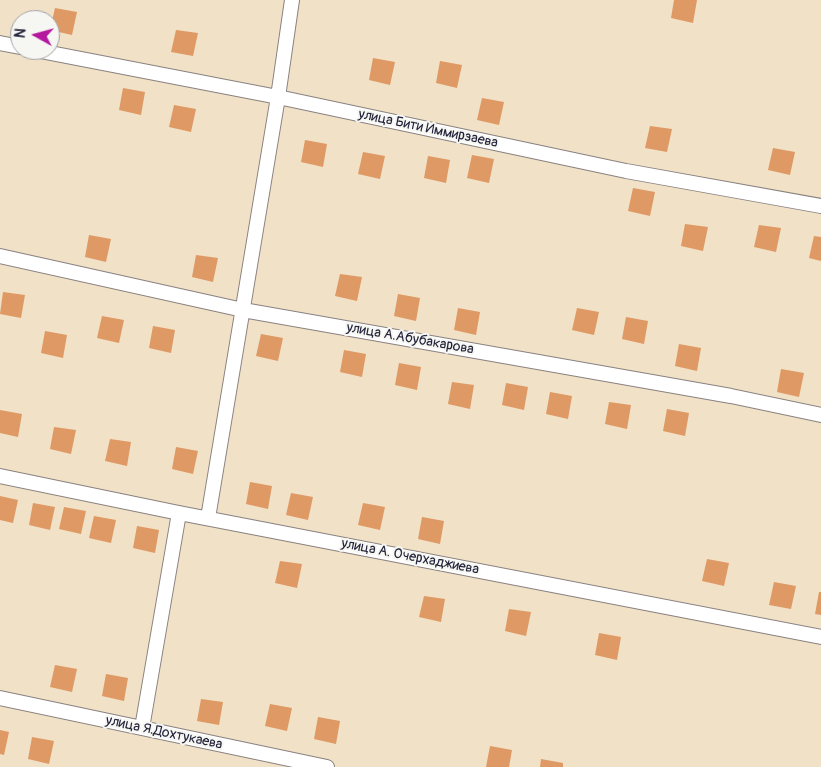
<!DOCTYPE html>
<meta charset="utf-8">
<style>
body{margin:0}
#map{position:relative;width:821px;height:767px;overflow:hidden;background:#f1e1c6;font-family:Pangolin,sans-serif}
canvas{display:block}
.north{position:absolute;left:10px;top:10px;width:50px;height:50px;box-sizing:border-box;background:#f6f6f2;border:1px solid #a1a1a9;border-radius:50%;rotate:277deg;font-size:14px;font-weight:700;line-height:20px;text-align:center;color:#22223b}
.north::after{content:'';display:block;margin:auto;width:18px;height:22px;background:#b5179e;clip-path:polygon(50% 0,100% 100%,50% 72%,0 100%)}
</style>
<div id="map">
<canvas width="821" height="767"></canvas>
<div class="north">N</div>
</div>
<script>
const c = document.querySelector('canvas').getContext('2d');
c.lineJoin = 'round';
function fillPath(path, color) {
  c.fillStyle = color;
  c.fill(path, 'evenodd');
}
function shape(rows) {
  const path = new Path2D();
  for (const r of rows) {
    path.moveTo(r[0], r[1]);
    for (let i = 2; i < r.length; i += 2) path.lineTo(r[i], r[i + 1]);
  }
  return path;
}
function stroke(path, color, width, dash) {
  c.strokeStyle = color;
  c.lineWidth = width;
  c.lineCap = dash ? 'butt' : 'round';
  c.setLineDash(dash || []);
  c.stroke(path);
}
function label(font, color, halo, rows, align = 'center') {
  c.font = font + ' Pangolin,sans-serif';
  c.lineWidth = 4;
  c.setLineDash([]);
  c.textBaseline = 'middle';
  c.strokeStyle = halo;
  c.fillStyle = color;
  for (const [text, x, y, turn = 0] of rows) {
    c.save();
    c.translate(x, y);
    c.rotate((+turn || 0) * Math.PI / 180);
    c.textAlign = isNaN(turn) ? turn : align;
    if (halo) c.strokeText(text, 0, 0);
    c.fillText(text, 0, 0);
    c.restore();
  }
}
fillPath(shape([
 [674,0,697,0,693,23,671,18],
 [55,8,77,12,72,35,50,30],
 [176,30,198,33,193,56,171,52],
 [373,58,395,62,390,85,369,80],
 [440,61,462,65,457,88,436,83],
 [123,88,145,92,141,115,119,110],
 [482,98,504,102,499,125,477,120],
 [174,105,196,109,191,132,169,127],
 [650,126,672,129,667,152,645,148],
 [305,140,327,144,323,167,301,162],
 [773,148,795,152,790,175,768,170],
 [363,152,385,156,380,179,358,174],
 [472,155,494,159,489,183,467,178],
 [428,156,450,160,446,183,424,178],
 [633,188,655,192,650,216,628,211],
 [685,224,708,227,703,251,681,246],
 [759,225,781,228,776,252,754,247],
 [89,235,111,239,106,262,85,257],
 [814,236,821,237,821,261,809,258],
 [196,255,218,258,213,282,192,277],
 [340,274,362,277,357,301,335,296],
 [3,292,25,295,21,318,0,314],
 [398,294,420,298,416,321,394,316],
 [458,308,480,312,476,335,454,330],
 [577,308,599,312,594,335,572,330],
 [102,316,124,320,119,343,97,338],
 [626,317,648,321,644,344,622,339],
 [153,326,175,330,171,353,149,348],
 [45,331,67,335,63,358,41,353],
 [261,334,283,338,278,361,256,356],
 [679,344,701,348,697,371,675,366],
 [344,350,366,354,362,377,340,372],
 [399,363,421,367,417,390,395,385],
 [781,369,804,373,799,397,777,392],
 [452,382,474,385,470,409,448,404],
 [506,383,528,387,524,410,502,405],
 [550,392,572,396,568,419,546,414],
 [609,402,631,405,627,429,605,424],
 [667,409,689,413,685,436,663,431],
 [0,410,22,414,18,437,0,433],
 [54,427,76,430,71,454,50,449],
 [110,439,131,442,127,466,105,461],
 [176,447,198,451,193,474,172,469],
 [250,482,272,486,268,509,246,504],
 [291,493,313,497,308,520,286,515],
 [0,496,18,500,13,523,0,520],
 [33,503,55,507,50,530,29,525],
 [363,503,385,507,380,530,358,525],
 [64,507,86,511,81,534,59,529],
 [94,516,116,520,111,543,89,538],
 [422,517,444,521,440,544,418,539],
 [137,526,159,530,155,553,133,548],
 [707,559,729,563,724,586,702,581],
 [280,561,302,564,297,588,275,583],
 [774,582,796,586,791,609,769,605],
 [819,592,821,592,821,615,815,614],
 [424,596,445,599,441,622,419,617],
 [509,609,531,612,526,636,505,631],
 [599,633,621,637,617,660,595,655],
 [55,665,77,669,72,692,50,687],
 [106,674,128,678,124,701,102,696],
 [201,699,223,702,219,725,197,721],
 [270,704,292,708,287,731,265,726],
 [318,717,340,721,336,744,314,739],
 [0,730,9,732,4,755,0,754],
 [32,737,54,741,49,764,28,759],
 [490,746,512,750,509,767,486,767],
 [541,759,563,763,563,767,540,767]
]), '#df9964');
const street = shape([
 [0,43,20,47],
 [35,50,278,97,626,171,821,206],
 [0,256,243,310,731,396,821,415],
 [0,476,179,513,821,637],
 [208,518,278,97,292,0],
 [0,698,327,767],
 [142,728,179,513]
]);
stroke(street, '#8a8280', 16);
stroke(street, '#fff', 14);
label('14px', '#22223b', '#f6f6f2', [
 ["улица Бити Иммирзаева",428,129,12],
 ["улица А.Абубакарова",410,339,10],
 ["улица А. Очерхаджиева",410,557,11],
 ["улица Я.Дохтукаева",164,733,12]
]);
</script>
